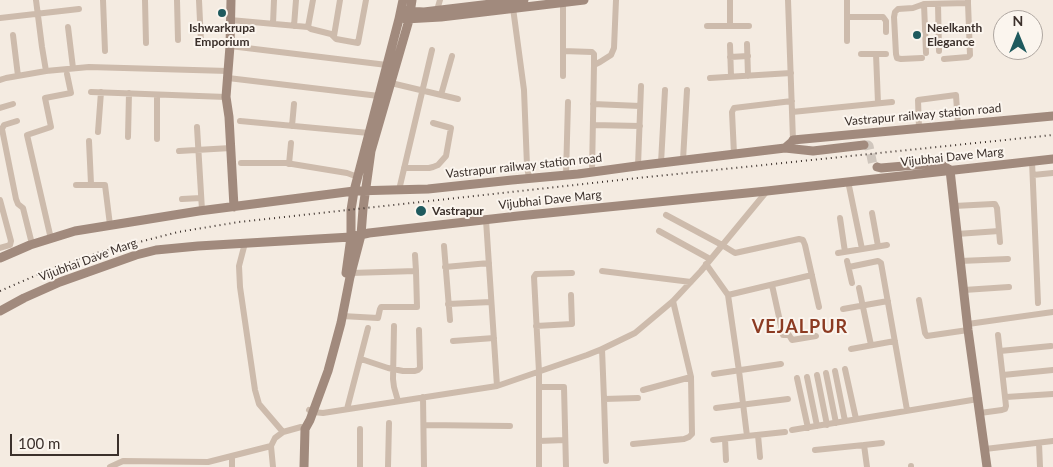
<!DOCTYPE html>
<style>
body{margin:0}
#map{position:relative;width:1053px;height:467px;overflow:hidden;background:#f4ebe1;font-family:Lato,sans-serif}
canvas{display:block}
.north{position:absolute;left:993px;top:10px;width:50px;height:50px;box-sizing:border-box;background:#fbf5ee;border:1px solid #aea6a0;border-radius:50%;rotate:0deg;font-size:14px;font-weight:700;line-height:20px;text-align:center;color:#3b302b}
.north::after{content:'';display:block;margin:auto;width:18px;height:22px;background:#1f5a5e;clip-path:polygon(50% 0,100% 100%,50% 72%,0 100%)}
.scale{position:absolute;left:10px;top:434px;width:109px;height:22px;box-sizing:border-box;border:2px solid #3b302b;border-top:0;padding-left:6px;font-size:15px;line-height:18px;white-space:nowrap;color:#3b302b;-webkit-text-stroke:4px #fbf5ee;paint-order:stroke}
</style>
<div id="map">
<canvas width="1053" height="467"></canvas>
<div class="north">N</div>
<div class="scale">100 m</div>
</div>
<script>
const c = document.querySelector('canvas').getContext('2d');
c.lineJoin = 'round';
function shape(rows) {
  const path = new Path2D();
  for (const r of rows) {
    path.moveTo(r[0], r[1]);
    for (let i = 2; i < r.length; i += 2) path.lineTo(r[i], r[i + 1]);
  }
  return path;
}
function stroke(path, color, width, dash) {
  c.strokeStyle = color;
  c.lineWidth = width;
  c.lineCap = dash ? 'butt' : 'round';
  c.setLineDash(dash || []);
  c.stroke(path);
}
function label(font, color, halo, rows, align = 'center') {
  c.font = font + ' Lato,sans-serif';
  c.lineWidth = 4;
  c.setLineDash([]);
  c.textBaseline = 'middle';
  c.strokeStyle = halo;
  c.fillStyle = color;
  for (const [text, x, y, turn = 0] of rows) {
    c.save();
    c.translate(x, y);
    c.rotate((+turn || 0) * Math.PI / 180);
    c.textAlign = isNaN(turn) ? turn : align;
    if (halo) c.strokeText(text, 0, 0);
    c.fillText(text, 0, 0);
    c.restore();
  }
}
stroke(shape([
 [864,145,868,145,869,146,873,165,877,167]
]), '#cfc6bd', 9, [9, 4.5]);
stroke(shape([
 [103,0,105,51],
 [145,0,146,43],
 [177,0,178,40],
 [199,0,201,42],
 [730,0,730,26],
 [788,0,793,140],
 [847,0,847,41],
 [563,2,563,76],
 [924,4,926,53],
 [938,4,939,51],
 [513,8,524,90,527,166,529,178],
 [437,10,440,0],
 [847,17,883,17,886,21,886,32],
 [0,18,79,9],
 [230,20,308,27,311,29,331,34,336,39,358,43,366,0],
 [273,24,274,0],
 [294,26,296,0],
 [707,26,749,26],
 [68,27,73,68],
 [308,27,313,0],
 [13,35,18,76],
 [334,36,340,0],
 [747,44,748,76],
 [730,45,731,76],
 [230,46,387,65],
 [563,51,592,52,594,54,594,65],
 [861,54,886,54],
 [876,54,878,103],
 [730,57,748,56],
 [922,58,901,59,897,58,896,54,894,17,895,12,898,9,913,8,924,4,968,3,968,0],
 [944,59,968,57,970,55,968,3],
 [46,71,89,67,228,71],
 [228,78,379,96],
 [710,78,791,73],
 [0,80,6,78,46,71,42,47,36,0],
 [391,83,458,99],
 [91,92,226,97],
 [441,95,452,56],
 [593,104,640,106],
 [0,108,13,104],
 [792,112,892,102],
 [17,121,4,125,2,129,16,199,18,204,23,208,32,244],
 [240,121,369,133],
 [593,125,640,126],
 [292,126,294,104],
 [197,127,202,210],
 [919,128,918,100,956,95,958,125],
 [98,132,101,92],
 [128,137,129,93],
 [157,139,157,95],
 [89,141,91,184],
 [179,151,231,148],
 [734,154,732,112,734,108,792,101],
 [683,160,687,90],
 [1032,161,1038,303],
 [241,163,286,163,347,173,358,177],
 [661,163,665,90],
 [289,164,291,143],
 [638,166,641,86],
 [404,168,429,168,433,167,438,165,446,156,451,128,433,123],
 [592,173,594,65,600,62,611,55,614,48,616,0],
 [566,175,568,102],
 [1033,175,1053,173],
 [848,181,862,249],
 [76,185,105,185,110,225],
 [399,190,432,50],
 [182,199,201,198],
 [0,200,11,241,10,245,0,248],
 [954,206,993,204,995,204,997,208,1000,242],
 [872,213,878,246],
 [666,215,722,245,735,253,799,239,803,240,805,245,819,307],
 [840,218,845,252],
 [486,220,497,386],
 [659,231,710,259],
 [957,234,999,231],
 [51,239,27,135,51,127,45,98,71,93,67,74],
 [245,243,239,266,240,287,255,390,259,404,283,432],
 [444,246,450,320],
 [838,253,887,245],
 [847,261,852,283],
 [960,261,1008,259],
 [706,264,728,295,739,371,747,436,785,432],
 [445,267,489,263],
 [849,267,878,261,881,263,907,410],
 [602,271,691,282],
 [351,273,416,271,415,255],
 [772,285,783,335,789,335,792,340,816,336],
 [859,288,871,345],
 [964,290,1009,287],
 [728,295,812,275],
 [919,300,925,333,927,336,968,330],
 [448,304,491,302],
 [843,309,888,301],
 [342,316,378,318,380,309,381,307,417,307,416,271],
 [968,324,1053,312],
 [394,326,393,379,394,387,398,401],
 [536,326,572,324,571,295],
 [453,341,494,338],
 [602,349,604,399,638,398],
 [851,349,895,341],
 [1000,351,1051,346],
 [361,359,388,368,403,371,415,371,418,370,420,368,419,330],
 [845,369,856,419],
 [835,371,845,421],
 [826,373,836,423],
 [714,374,781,364],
 [817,375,827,425],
 [1003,375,1053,370],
 [807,377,817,426],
 [797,378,808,428],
 [539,387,564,387,566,467],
 [643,390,691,377],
 [423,397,424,467],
 [1006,397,1053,394],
 [604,399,606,461],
 [716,408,788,399],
 [347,409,368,328],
 [309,410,313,412,323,413,497,386,587,355,602,349,635,333,673,301,701,271,767,191],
 [980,413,1002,410,1005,409,1006,406,998,335],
 [424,425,510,426],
 [792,430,978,399],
 [758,435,760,457],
 [725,439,726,460],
 [713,440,747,436],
 [539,441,565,440],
 [1039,443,1040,467],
 [633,444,684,439,689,437,692,434,691,377,673,301],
 [864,445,882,443],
 [985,449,1053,441],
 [815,450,864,445,867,467],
 [232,457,232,467],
 [911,466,911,467],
 [110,467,123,461,208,462,271,446],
 [273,467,271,446,275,438,283,432,301,427],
 [360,467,360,429],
 [388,467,389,423],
 [539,467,539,372,534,277,536,274,572,273]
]), '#cdbbac', 6);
stroke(shape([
 [231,0,230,46,226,97,229,117,234,207],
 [406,11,424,12,524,0],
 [405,19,441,17,584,0],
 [785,148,813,151,864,145],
 [877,167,881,168,939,163,950,170,968,330,987,467],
 [0,258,30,245,75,231,199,211,354,191,428,189,512,180,578,174,644,165,785,148,792,142,793,140,1053,116],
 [346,273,351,237,351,210,354,191,399,19,403,0],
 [0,311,24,298,60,282,136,255,156,250,198,246,351,237,369,233,518,216,767,191,1053,159],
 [304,467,305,429,310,420,328,371,341,323,350,277,361,235,363,209,371,151,409,20,412,0]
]), '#a18a7d', 9);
stroke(shape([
 [0,291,53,268,100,252,178,232,239,222,638,178,1053,135]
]), '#3b302b', 2, [1, 4]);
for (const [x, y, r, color] of [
 [222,13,5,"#1f5a5e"],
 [917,35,5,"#1f5a5e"],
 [421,211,6,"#1f5a5e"]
]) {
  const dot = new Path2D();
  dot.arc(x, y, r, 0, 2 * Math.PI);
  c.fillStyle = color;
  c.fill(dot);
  stroke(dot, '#fbf5ee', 2);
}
label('bold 12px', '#3b302b', '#fbf5ee', [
 ["Ishwarkrupa",222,28,"center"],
 ["Emporium",222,42,"center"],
 ["Neelkanth",927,28],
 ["Elegance",927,42],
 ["Vastrapur",432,211]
], 'left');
label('12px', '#3b302b', '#fbf5ee', [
 ["Vastrapur railway station road",923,115,-5],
 ["Vijubhai Dave Marg",952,157,-6],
 ["Vastrapur railway station road",524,166,-6],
 ["Vijubhai Dave Marg",550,200,-6],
 ["Vijubhai Dave Marg",88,260,-20]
]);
c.letterSpacing = '1px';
label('bold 18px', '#8c3b22', '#fbf5ee', [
 ["VEJALPUR",800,327]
]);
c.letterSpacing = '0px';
</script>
